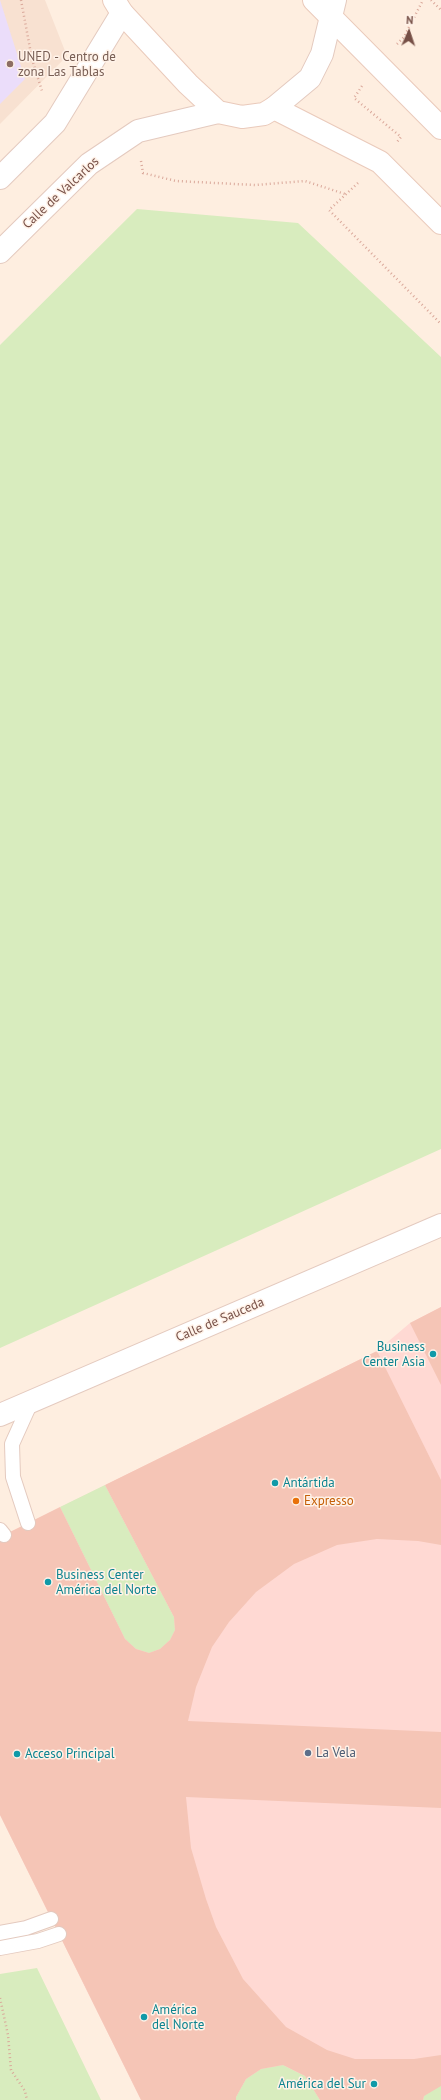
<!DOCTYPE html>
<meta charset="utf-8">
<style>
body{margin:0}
#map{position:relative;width:441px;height:2100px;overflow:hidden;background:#feeee0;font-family:"PT Sans",sans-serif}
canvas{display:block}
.north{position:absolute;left:389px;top:12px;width:40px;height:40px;-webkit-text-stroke:3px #fff2e8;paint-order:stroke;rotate:3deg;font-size:11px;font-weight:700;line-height:16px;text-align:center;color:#764f46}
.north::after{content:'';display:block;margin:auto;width:14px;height:18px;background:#764f46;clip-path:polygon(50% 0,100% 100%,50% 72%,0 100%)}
</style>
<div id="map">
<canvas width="441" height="2100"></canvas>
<div class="north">N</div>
</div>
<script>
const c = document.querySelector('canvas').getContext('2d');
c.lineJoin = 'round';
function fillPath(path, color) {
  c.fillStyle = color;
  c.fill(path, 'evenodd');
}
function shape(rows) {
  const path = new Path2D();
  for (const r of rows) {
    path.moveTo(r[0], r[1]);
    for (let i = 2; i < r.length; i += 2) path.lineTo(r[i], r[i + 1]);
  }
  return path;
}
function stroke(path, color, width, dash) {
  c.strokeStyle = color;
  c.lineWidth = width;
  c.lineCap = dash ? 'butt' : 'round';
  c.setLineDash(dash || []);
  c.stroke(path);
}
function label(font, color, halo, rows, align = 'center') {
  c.font = font + ' "PT Sans",sans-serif';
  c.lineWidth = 3;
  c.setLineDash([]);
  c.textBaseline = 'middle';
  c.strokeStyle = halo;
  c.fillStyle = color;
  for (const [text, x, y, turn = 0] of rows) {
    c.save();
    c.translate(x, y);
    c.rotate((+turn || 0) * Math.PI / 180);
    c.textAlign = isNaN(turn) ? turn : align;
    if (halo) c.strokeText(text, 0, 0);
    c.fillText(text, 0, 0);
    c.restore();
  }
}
fillPath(shape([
 [0,0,45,0,67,56,0,124]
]), '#f8e1d1');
fillPath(shape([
 [441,1307,441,2100,141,2100,0,1815,0,1537,377,1351,410,1323]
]), '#ffd9d3');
fillPath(shape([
 [0,0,25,79,0,104]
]), '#ebddfa');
fillPath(shape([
 [137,209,298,223,441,357,441,1149,0,1348,0,345],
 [105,1485,174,1617,175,1630,170,1640,160,1649,149,1653,136,1649,125,1639,60,1507],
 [37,1968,101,2100,0,2100,0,1974],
 [283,2065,305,2076,320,2100,236,2100,236,2097,246,2079,261,2069],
 [437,2086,441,2086,441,2100,423,2100,424,2096]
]), '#d8ecbe');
fillPath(shape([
 [441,1307,441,1385,410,1323],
 [377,1351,441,1480,441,1545,418,1541,377,1539,337,1545,294,1564,256,1592,229,1622,212,1647,196,1687,188,1721,441,1732,441,1808,186,1797,191,1848,206,1899,216,1927,243,1979,286,2027,327,2050,355,2059,414,2059,441,2055,441,2086,424,2096,423,2100,320,2100,305,2076,283,2065,261,2069,246,2079,236,2097,236,2100,141,2100,0,1815,0,1537,60,1507,125,1639,136,1649,149,1653,160,1649,170,1640,175,1630,174,1617,105,1485]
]), '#f5c5b6');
const lane = shape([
 [28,1523,13,1477,12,1444,31,1402],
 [0,1530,4,1535],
 [0,1933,26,1928,51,1919],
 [0,1948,38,1941,59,1934]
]);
const street = shape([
 [274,108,310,78,322,54,335,0],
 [0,178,55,123,122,13],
 [0,252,89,164,138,131,218,112],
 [0,1415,441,1225]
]);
const secondary = shape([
 [114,0,122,13,188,84,218,112,242,117,264,114,274,108,380,162,441,223],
 [314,0,441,128]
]);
stroke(lane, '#e4cabf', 16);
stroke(street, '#e4cabf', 24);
stroke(secondary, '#eacabb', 24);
stroke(shape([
 [21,0,32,59,42,91],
 [431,0,441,10],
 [397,44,404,37,423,0],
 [362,86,354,98,401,137,397,142],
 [141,161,143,173,176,181,255,185,305,181,345,194],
 [358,183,329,210,441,324],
 [0,1998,8,2035,11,2070,25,2091,27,2100]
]), '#daa89a', 2.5, [1, 3]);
stroke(lane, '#fff', 14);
stroke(street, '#fff', 22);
stroke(secondary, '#fff', 22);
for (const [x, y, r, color] of [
 [10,64,4,"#8d6e63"],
 [433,1354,4,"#0f9aa8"],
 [275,1483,4,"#0f9aa8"],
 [296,1501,4,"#e8710a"],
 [48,1582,4,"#0f9aa8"],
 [308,1753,4,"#5c6f8a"],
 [17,1754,4,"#0f9aa8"],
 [144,2017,4,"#0f9aa8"],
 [374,2084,4,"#0f9aa8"]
]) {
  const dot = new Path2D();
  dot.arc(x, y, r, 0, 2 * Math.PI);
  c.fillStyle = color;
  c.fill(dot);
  stroke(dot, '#fff2e8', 1.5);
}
label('13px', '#785e54', '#fff2e8', [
 ["UNED - Centro de",18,57],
 ["zona Las Tablas",18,72]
], 'left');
label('13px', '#764f46', '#fff2e8', [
 ["Calle de Valcarlos",61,193,-43],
 ["Calle de Sauceda",220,1320,-23]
]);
label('13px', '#0d838f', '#fff2e8', [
 ["Business",425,1347,"right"],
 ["Center Asia",425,1362,"right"],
 ["Antártida",283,1483],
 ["Business Center",56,1575],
 ["América del Norte",56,1590],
 ["Acceso Principal",25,1754],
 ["América",152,2010],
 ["del Norte",152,2025],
 ["América del Sur",366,2084,"right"]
], 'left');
label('13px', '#c56008', '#fff2e8', [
 ["Expresso",304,1501]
], 'left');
label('13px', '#4e5e75', '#fff2e8', [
 ["La Vela",316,1753]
], 'left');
</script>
